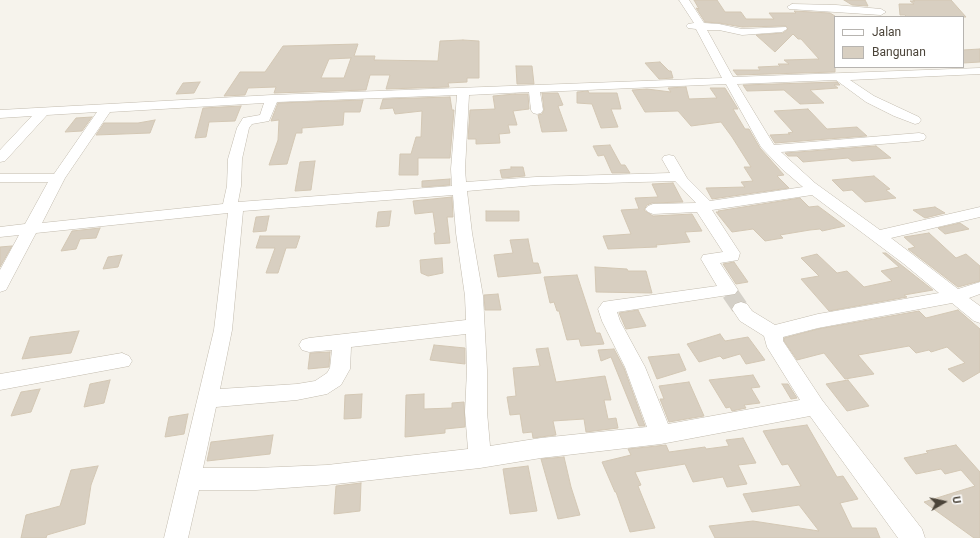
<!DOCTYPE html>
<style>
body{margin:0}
#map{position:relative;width:980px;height:538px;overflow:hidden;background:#f6f3ec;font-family:Roboto,sans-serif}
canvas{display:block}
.legend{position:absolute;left:834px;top:16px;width:130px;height:52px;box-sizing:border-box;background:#fff;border:1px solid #b7b4b0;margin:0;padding:5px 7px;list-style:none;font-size:12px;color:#4b4439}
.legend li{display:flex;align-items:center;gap:8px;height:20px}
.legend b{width:20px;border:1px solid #b7b4b0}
.north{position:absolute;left:924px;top:482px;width:40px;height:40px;-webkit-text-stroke:3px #fff;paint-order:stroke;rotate:81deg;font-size:11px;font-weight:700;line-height:16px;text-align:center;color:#4b4439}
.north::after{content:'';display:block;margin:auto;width:14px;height:18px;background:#4b4439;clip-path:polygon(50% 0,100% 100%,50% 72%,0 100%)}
</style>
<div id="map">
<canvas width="980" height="538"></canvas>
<ul class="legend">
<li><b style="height:5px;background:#fff"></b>Jalan</li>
<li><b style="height:11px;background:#d8cfc1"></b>Bangunan</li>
</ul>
<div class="north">U</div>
</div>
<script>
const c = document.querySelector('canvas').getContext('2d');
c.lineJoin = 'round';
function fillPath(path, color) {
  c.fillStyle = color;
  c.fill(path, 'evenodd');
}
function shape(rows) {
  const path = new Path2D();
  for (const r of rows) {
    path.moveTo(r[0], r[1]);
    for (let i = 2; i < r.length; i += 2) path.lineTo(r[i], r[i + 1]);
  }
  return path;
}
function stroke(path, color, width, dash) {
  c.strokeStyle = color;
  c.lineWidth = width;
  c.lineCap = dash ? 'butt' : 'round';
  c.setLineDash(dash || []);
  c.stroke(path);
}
const building = shape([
 [694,0,717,0,725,12,741,12,746,19,774,19,769,13,796,13,794,11,830,13,835,16,835,72,737,75,733,70,760,70,758,67,780,66,778,64,789,64,784,60,819,59,801,39,798,39,793,34,775,52,756,35,783,33,788,29,786,26,742,27,719,23,705,22,696,8,699,9,694,0],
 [844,0,865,0,868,6,852,5,844,0],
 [913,0,951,0,966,17,907,17,905,15,900,15,899,4,914,4,910,1,915,1,913,0],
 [463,40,479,41,479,78,467,78,467,82,448,83,449,87,386,89,390,75,370,75,366,90,274,93,276,87,248,88,245,95,224,96,240,72,265,72,283,46,358,44,354,56,375,56,374,60,438,61,440,41,463,40],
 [351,58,344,78,321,78,329,59,351,58],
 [980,49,980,62,963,63,963,50,980,49],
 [660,62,669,71,671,71,673,78,659,79,645,63,660,62],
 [516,66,532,66,534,84,517,84,516,66],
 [200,82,194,93,176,94,183,83,200,82],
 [837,82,840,85,834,85,838,88,810,90,824,103,800,104,784,90,747,91,743,85,837,82],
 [686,87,689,99,717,98,710,88,725,88,738,109,733,109,745,129,749,129,760,148,784,175,777,176,789,188,712,199,706,188,745,187,741,182,753,181,744,167,751,167,732,137,721,122,691,126,678,111,645,112,632,90,647,89,671,92,668,88,686,87],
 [588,91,589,93,617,93,621,109,611,109,618,127,601,128,592,104,577,103,577,92,588,91],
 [542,93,558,93,563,105,558,106,567,131,542,132,538,115,542,114,544,110,542,93],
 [515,94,528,94,529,109,513,111,517,125,508,125,510,133,499,134,500,143,476,144,476,139,468,139,470,110,495,109,493,96,515,94],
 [450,97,452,110,454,110,450,158,418,158,418,175,399,175,400,154,411,154,416,137,421,137,422,111,395,114,393,108,380,109,383,99,450,97],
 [363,100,360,112,344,112,343,125,302,128,302,133,296,133,287,164,269,165,278,140,279,120,271,121,278,103,363,100],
 [241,106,235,121,209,122,206,137,195,138,203,108,241,106],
 [808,109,827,129,857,127,867,136,775,143,770,135,790,134,788,133,793,132,774,111,808,109],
 [92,117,82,131,65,132,76,118,92,117],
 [155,120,150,133,96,135,104,123,138,123,155,120],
 [610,145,621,165,625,165,630,173,612,173,604,155,598,156,593,146,610,145],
 [876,146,891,158,852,161,848,158,803,162,797,156,788,156,785,153,876,146],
 [315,161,311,190,295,191,300,162,315,161],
 [511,167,523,167,525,176,502,178,500,170,511,169,511,167],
 [874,176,890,189,886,190,896,198,865,202,852,190,843,191,832,180,874,176],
 [450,179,450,185,422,187,422,181,450,179],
 [673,183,683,202,652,203,647,205,644,210,653,216,692,214,702,231,685,232,690,242,656,245,657,247,608,249,603,236,631,234,621,210,639,209,635,198,658,197,652,184,673,183],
 [452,197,453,217,447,217,450,243,435,244,434,233,436,233,433,212,415,214,413,201,452,197],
 [800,198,809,207,818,206,845,226,822,231,820,229,810,230,780,235,783,238,765,241,753,229,732,232,716,212,719,212,718,211,800,198],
 [935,207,945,213,925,218,913,210,935,207],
 [391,211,389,226,376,227,378,212,391,211],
 [486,211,519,211,519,221,486,221,486,211],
 [269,216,266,231,253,232,256,217,269,216],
 [960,223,969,229,945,234,938,228,960,223],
 [100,228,96,238,80,239,76,249,61,251,72,231,100,228],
 [929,233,956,258,966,254,980,266,980,281,958,287,908,249,915,247,904,237,929,233],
 [260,236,300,236,296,248,286,248,278,273,266,273,275,248,256,248,260,236],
 [528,239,533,263,538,263,541,273,498,277,494,255,513,253,510,240,528,239],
 [12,246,0,267,0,247,12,246],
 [883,253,886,253,933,290,904,295,907,297,829,311,801,279,819,276,801,258,817,254,837,273,847,271,864,287,892,281,881,271,899,267,883,253],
 [122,255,118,267,103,269,108,257,122,255],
 [442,258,443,273,428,276,421,273,420,260,442,258],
 [734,262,748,282,736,284,723,264,734,262],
 [595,267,627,269,628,271,646,271,652,293,596,292,595,267],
 [577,275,596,333,600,333,604,344,581,346,579,339,567,340,559,311,557,311,554,302,550,303,544,277,577,275],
 [498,294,501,310,485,310,484,295,498,294],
 [638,310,646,326,626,329,619,313,638,310],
 [958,310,980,329,980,372,963,382,948,369,965,363,947,347,931,352,929,350,916,353,909,346,858,355,874,374,845,379,824,353,797,360,784,341,784,338,818,329,919,311,926,318,958,310],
 [79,331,71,353,22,359,30,337,79,331],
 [720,334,725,341,748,337,765,360,746,364,740,354,723,359,720,356,699,362,687,344,720,334],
 [434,345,465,348,465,364,430,360,434,345],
 [548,348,556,382,605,376,611,400,604,400,608,419,616,418,618,428,586,432,584,419,553,421,556,435,533,438,532,432,523,433,520,414,510,415,507,397,516,396,513,368,540,366,536,349,548,348],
 [614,349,624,368,645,426,639,426,611,357,601,361,598,350,614,349],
 [330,352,329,367,308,369,310,353,330,352],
 [679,354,686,370,657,379,648,357,679,354],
 [753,375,760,387,751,388,760,403,744,405,746,408,732,411,730,407,726,408,709,380,753,375],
 [110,380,104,403,84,407,90,384,110,380],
 [848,380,869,406,847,411,826,384,848,380],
 [689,382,704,416,669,422,660,399,664,399,659,386,689,382],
 [782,384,788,384,797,398,791,399,782,384],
 [40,389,31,412,11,416,21,392,40,389],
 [362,394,361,418,344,419,345,395,362,394],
 [424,394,424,409,452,408,452,403,464,402,465,427,445,429,445,433,405,437,406,395,424,394],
 [188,414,184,434,165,437,169,417,188,414],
 [807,425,837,477,843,476,858,499,840,503,852,528,876,528,880,538,715,538,709,526,753,521,819,531,799,505,752,512,743,494,801,486,788,464,782,465,763,431,807,425],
 [273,435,270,454,207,461,211,442,273,435],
 [743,438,756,463,738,465,747,484,727,487,723,477,693,482,685,464,635,472,641,485,638,486,655,528,630,532,616,492,615,492,602,462,631,455,628,449,666,445,669,452,705,447,706,449,729,446,726,440,743,438],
 [956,445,980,472,980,538,974,538,924,502,975,486,961,470,945,474,941,469,916,474,904,458,928,453,926,451,956,445],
 [564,457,571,487,580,515,558,519,541,459,564,457],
 [98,466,91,485,85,524,47,535,46,538,21,538,26,515,60,506,71,470,98,466],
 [528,466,537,511,510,514,503,469,528,466],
 [361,483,360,511,334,514,336,486,361,483]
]);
fillPath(building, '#d8cfc1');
stroke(building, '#d3c7b4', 1);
stroke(shape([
 [730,293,741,309]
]), '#d4d0c8', 17, [17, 8]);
const minor = shape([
 [679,0,689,0,704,23,719,24,742,29,786,27,787,29,782,32,742,35,719,30,707,30,733,77,980,68,980,74,850,80,874,96,919,117,921,120,919,123,915,124,894,116,866,102,836,80,737,84,774,145,919,133,924,134,926,137,924,140,919,141,781,152,815,183,880,230,980,207,980,217,891,238,958,289,980,282,980,294,969,298,980,306,980,323,974,321,952,303,818,328,783,337,783,341,822,400,922,529,925,538,898,538,810,416,661,444,541,458,480,468,327,485,256,490,199,490,188,538,164,538,214,330,228,213,36,233,6,290,0,292,0,270,19,235,0,237,0,227,25,224,48,182,0,182,0,174,54,174,97,112,47,115,5,161,0,162,0,150,32,116,0,118,0,110,272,95,722,78,696,29,688,28,686,26,688,24,694,23,679,0],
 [726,84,761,147,782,169,803,187,710,201,687,178,674,156,669,155,664,156,662,159,670,173,536,177,466,182,465,169,469,95,529,92,531,110,533,113,537,114,541,113,543,110,540,92,726,84],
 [457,95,451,169,452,186,238,202,241,186,242,159,249,128,252,124,269,121,277,102,457,95],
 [264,103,260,115,243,118,237,128,228,159,227,186,223,204,42,223,65,178,110,112,264,103],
 [675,181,696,203,653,204,648,206,645,209,648,212,653,214,697,212,723,252,703,255,701,259,717,286,609,301,603,302,598,309,602,321,625,367,647,427,541,438,490,446,487,412,487,370,483,296,472,233,467,191,536,185,675,181],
 [453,195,456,233,465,296,466,320,309,338,302,340,299,345,302,350,309,352,332,350,330,368,327,373,315,381,297,384,220,389,232,330,243,211,453,195],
 [812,195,904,264,939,293,818,314,775,325,752,311,747,304,741,302,735,304,732,309,740,321,764,336,767,347,800,400,668,424,645,367,620,321,617,312,735,294,738,290,720,263,738,260,740,253,712,210,812,195],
 [466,334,467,370,465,412,468,449,327,465,256,468,203,468,216,407,297,400,327,394,341,385,350,369,351,347,466,334],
 [792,4,836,5,881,9,886,12,881,15,789,9,787,7,792,4],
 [122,353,129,356,132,361,129,366,0,390,0,374,122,353]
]);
stroke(minor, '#c2bbae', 1);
fillPath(minor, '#fff');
</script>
